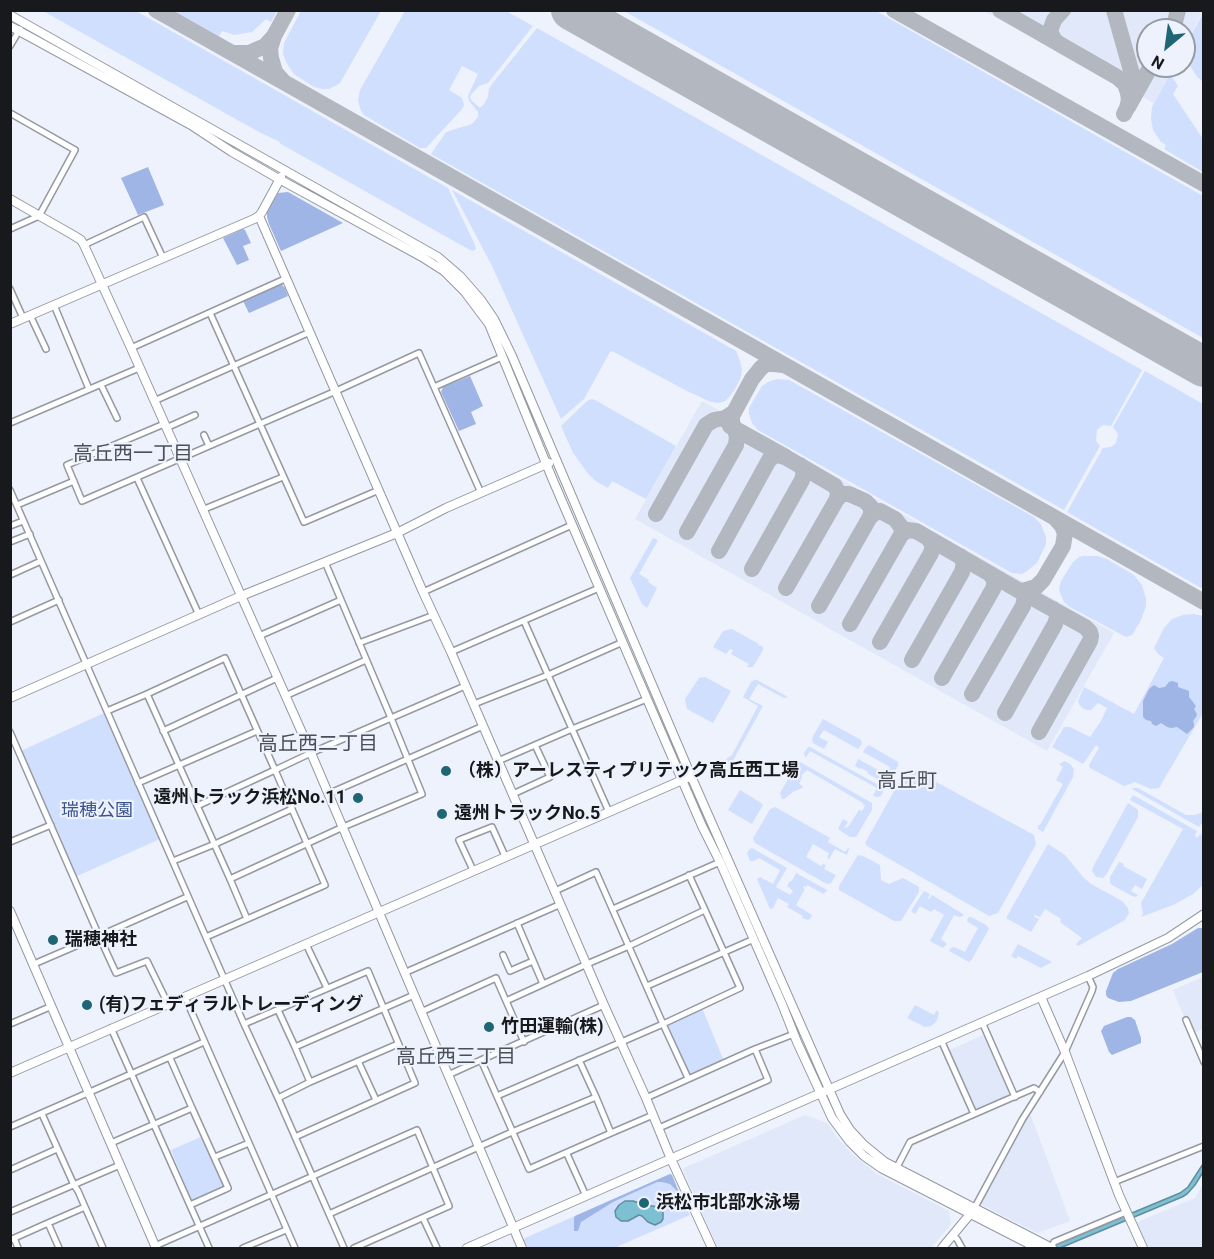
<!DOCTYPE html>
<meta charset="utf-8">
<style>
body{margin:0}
#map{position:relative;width:1214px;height:1259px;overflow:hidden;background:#edf2fc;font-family:Roboto,sans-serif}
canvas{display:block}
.frame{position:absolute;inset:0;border:12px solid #17191c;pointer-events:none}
.north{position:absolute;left:1136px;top:18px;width:60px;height:60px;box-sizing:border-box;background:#edf2fc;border:2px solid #979ba2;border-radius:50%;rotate:209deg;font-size:16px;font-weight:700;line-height:24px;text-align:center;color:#17191c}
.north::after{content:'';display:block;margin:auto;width:21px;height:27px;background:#1f6675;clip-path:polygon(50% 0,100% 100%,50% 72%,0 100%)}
</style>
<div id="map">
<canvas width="1214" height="1259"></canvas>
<div class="frame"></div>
<div class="north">N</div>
</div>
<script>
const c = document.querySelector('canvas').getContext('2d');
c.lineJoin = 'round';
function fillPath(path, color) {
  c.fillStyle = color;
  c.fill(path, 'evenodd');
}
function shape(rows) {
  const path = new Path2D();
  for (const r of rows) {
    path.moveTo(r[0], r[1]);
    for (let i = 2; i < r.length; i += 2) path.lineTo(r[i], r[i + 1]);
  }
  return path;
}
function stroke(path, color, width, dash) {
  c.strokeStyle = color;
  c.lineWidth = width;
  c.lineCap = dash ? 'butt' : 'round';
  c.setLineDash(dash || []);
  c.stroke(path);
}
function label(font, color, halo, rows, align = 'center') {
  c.font = font + ' Roboto,"Noto Sans JP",sans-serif';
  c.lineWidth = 4.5;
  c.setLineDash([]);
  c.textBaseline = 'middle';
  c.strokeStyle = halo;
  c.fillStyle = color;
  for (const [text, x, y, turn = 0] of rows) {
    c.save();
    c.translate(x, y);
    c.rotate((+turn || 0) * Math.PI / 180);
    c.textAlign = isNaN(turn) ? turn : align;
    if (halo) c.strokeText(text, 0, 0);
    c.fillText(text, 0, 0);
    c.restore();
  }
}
fillPath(shape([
 [1203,10,1184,48,1184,30,1148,30,1148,66,1174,66,1154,103,984,11],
 [702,401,1114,633,1047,751,635,519],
 [1203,977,1203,1029,1194,1033,1185,1019,1173,990],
 [983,1035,985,1036,1010,1094,1009,1096,977,1110,975,1109,949,1052,950,1050],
 [1030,1113,1070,1221,1037,1233,982,1205,981,1203],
 [805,1115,827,1123,838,1139,852,1154,877,1174,949,1211,951,1224,931,1248,718,1248,683,1170,684,1168],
 [1203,1186,1203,1248,1147,1248,1135,1223,1195,1198,1201,1187]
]), '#e0e8f9');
fillPath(shape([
 [43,11,136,11,448,188,475,245,476,249,473,251,470,250,281,144,278,141,259,132],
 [174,11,277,10,277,11,271,22,266,19,252,32,234,35,222,31,219,36],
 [301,11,381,11,340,83,335,86,329,89,322,89,314,87,294,74,287,64,283,54,284,43],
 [405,11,506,11,533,26,488,83,479,86,471,95,470,97,472,101,479,107,481,107,484,104,488,97,489,89,492,84,537,28,1142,370,1111,426,1103,425,1097,430,1096,441,1100,446,1064,510,431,154,446,132,472,124,478,117,478,112,469,101,468,96,478,74,462,66,449,90,462,98,464,105,463,108,426,148,420,148,364,115,361,111,358,101,360,90],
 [624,11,876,11,1203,196,1203,338],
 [1203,13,1204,78,1202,81,1197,77,1186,59,1184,48],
 [1170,74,1178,86,1173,94,1203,139,1203,172,1164,149,1166,145,1161,142,1153,130,1151,119,1152,107],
 [452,190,736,351,740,361,742,369,741,377,735,389,730,396,725,401,719,403,711,402,685,390,612,351,610,352,584,399,561,419,492,266],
 [1145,371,1203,404,1203,589,1067,512,1103,448,1111,447,1116,443,1118,434,1113,427],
 [777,379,789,380,1034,517,1041,524,1046,537,1046,544,1037,563,1027,571,1022,574,1012,573,758,430,752,423,749,414,749,408,762,386,768,382],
 [591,399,595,400,676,446,646,499,612,481,608,488,597,482,589,475,573,453,561,426,586,402],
 [653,538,658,540,639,574,649,580,648,582,657,588,647,608,642,604,630,578],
 [1083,556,1098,556,1107,559,1134,575,1142,585,1146,599,1146,606,1141,620,1132,635,1126,637,1122,635,1070,607,1064,602,1059,590,1061,581,1073,562,1079,557],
 [1193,614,1203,616,1203,713,1159,788,1151,789,1135,782,1124,786,1090,768,1089,765,1099,748,1096,745,1083,764,1052,747,1064,727,1070,727,1090,737,1101,721,1107,708,1098,703,1091,710,1087,710,1082,708,1079,704,1078,701,1084,687,1134,714,1164,658,1158,654,1154,648,1164,628,1172,619,1183,615],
 [732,629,759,644,758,645,759,646,760,645,763,647,763,650,753,667,747,667,749,664,731,654,733,650,730,649,726,654,713,647,723,631],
 [705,677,731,691,713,723,687,709,685,699,699,678],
 [754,680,757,680,788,697,784,698,758,684,749,699,763,706,731,764,743,771,744,775,730,767,726,759,732,755,758,706,743,697,751,682],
 [104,713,160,839,75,877,21,753,23,750],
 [823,719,861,740,862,744,858,749,824,730,819,737,828,742,824,749,813,743,812,740,813,736],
 [869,745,898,762,898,766,887,782,882,782,867,773,868,772,861,768,860,769,855,766,858,759,889,776,891,772,889,770,890,767,863,752,866,747],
 [808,747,810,747,882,787,883,792,881,796,878,797,873,796,877,788,810,751,806,757,805,757,804,753],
 [1065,761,1070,764,1074,769,1073,777,1043,832,1038,829,1038,825,1040,825,1063,784,1056,780,1063,767,1059,764],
 [798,762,800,762,872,803,872,810,856,837,850,837,838,829,843,819,848,822,844,828,848,827,859,810,862,811,865,806,863,804,863,803,807,770,801,776,802,777,799,784,803,786,802,788,793,792,784,799,782,799,780,793],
 [912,769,1034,835,1036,844,998,913,989,916,867,846,865,843,906,770],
 [1133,788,1138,788,1186,815,1195,815,1201,813,1203,810,1203,825,1201,824,1199,827,1132,789],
 [740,790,760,802,763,805,752,824,728,810],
 [1133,795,1197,831,1195,836,1197,838,1200,834,1203,835,1203,885,1193,894,1173,905,1141,917,1143,914,1141,903,1183,829,1130,800],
 [1128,803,1138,810,1138,817,1106,875,1103,878,1096,877,1092,871,1093,867],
 [775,807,830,838,828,842,845,852,848,848,849,848,847,855,835,849,829,859,827,858,829,853,813,844,806,857,821,866,823,864,826,865,824,869,836,875,831,883,828,884,825,883,755,843,753,838,755,835,770,809],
 [1048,844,1065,855,1083,877,1091,884,1122,901,1128,908,1129,913,1125,920,1078,946,1076,944,1082,938,1060,922,1061,919,1045,909,1040,917,1035,915,1034,917,1039,919,1031,932,1006,918],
 [752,848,787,868,776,887,790,895,793,891,787,886,790,881,792,881,796,873,827,890,824,894,807,885,806,887,804,886,803,888,805,889,796,905,812,915,810,919,808,920,802,918,803,916,787,907,789,904,778,898,773,908,770,909,757,879,760,877,773,884,780,870,759,858,754,861,750,861,747,853,749,850],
 [858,855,863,856,880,865,881,880,889,884,903,878,919,887,919,892,901,921,894,921,839,890,839,886],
 [1119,862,1124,864,1123,866,1147,879,1142,889,1135,885,1131,891,1138,895,1136,897,1132,896,1112,885,1110,883,1110,877],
 [924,891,930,894,928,898,929,899,932,895,963,914,963,916,960,917,954,915,941,939,947,944,943,948,930,941,944,915,934,909,931,912,920,906,915,914,911,911],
 [969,917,971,917,986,925,989,929,972,959,969,962,949,951,951,948,954,947,965,952,978,928,968,922,967,920],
 [1018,944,1052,962,1041,968,1018,956,1016,959,1011,956],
 [915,1005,934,1015,937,1010,939,1014,936,1022,931,1026,925,1027,907,1018],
 [702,1008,724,1061,689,1076,666,1025],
 [203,1136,226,1185,192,1201,171,1150],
 [670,1174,672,1175,690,1215,614,1248,528,1248,524,1240,525,1238]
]), '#d0dffd');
fillPath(shape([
 [148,167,164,205,138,215,121,178],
 [288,192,343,223,281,251,269,224,267,217,267,211,278,193],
 [243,229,245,230,251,243,243,246,249,260,237,265,223,238],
 [279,285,282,285,285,288,288,296,249,313,243,301],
 [470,376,483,406,471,412,476,424,459,431,441,392,443,387],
 [1172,681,1178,683,1178,687,1189,691,1189,697,1196,706,1194,709,1197,714,1196,717,1193,721,1194,724,1194,727,1187,734,1177,727,1171,728,1167,727,1161,723,1156,726,1152,724,1151,721,1146,720,1143,717,1143,701,1149,689,1154,685,1159,688,1165,687,1169,682],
 [1198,928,1203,928,1203,972,1131,1001,1119,1002,1108,998,1106,995,1106,991,1113,973,1118,969,1172,944],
 [1127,1017,1131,1017,1135,1020,1141,1038,1141,1043,1112,1055,1109,1052,1101,1031,1104,1026],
 [670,1174,672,1175,679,1193,670,1184,662,1182,657,1182,613,1202,581,1222,578,1231,574,1231,574,1218,575,1216]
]), '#9fb5e5');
const water = shape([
 [1203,1164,1203,1172,1195,1185,1187,1194,1182,1197,1060,1248,1048,1248,1180,1193,1188,1187,1203,1164],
 [625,1201,633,1201,646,1205,658,1207,663,1212,663,1219,661,1222,655,1225,648,1222,642,1216,639,1215,628,1221,621,1221,616,1217,615,1211,619,1205,625,1201]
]);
fillPath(water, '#7ec0d3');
stroke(water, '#5f8e9c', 1.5);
stroke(shape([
 [156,10,1204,602],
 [894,10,1204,184],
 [1000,10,1117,77,1125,84,1128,93,1129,100,1127,108,1124,114],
 [1114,10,1132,74],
 [1171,30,1175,22,1178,10],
 [274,36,270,49,271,58,275,72,284,82],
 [1061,45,1055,41,1050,31,1054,20,1063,10],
 [232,53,249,53,265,46,274,36,288,10],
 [1128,107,1151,66],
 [730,426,786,457],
 [656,514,706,425,714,420,725,418,733,413],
 [687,532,736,445,737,436,732,422,732,416,752,379,761,368,766,364,774,364,783,365],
 [719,551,769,460,774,456,778,455,787,458,835,486,838,492,837,499,842,494,849,494,865,501,871,507,871,513,870,517,876,512,880,511,895,519,902,528,901,535,907,530,916,531,1018,590,1023,591,1036,587,1043,580,1063,546,1065,533,1062,526,1056,519],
 [752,569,802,480,804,472,800,465],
 [786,588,837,499],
 [1018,590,1085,627,1090,632,1091,636,1090,641,1039,732],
 [819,606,870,517],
 [850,624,901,535],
 [880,642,931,553,933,545,928,538],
 [912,660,962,572,964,563,960,556],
 [942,678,993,589,995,581,990,574],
 [972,694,1023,606,1025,597,1020,591],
 [1005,713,1055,624,1058,615,1053,609]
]), '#b3b7c0', 16);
stroke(shape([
 [571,10,1204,367]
]), '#b3b7c0', 40);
const street = shape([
 [10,46,20,29],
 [10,113,75,150,39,216,10,229],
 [84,245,144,217,163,258],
 [10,289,23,318],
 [54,305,89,389],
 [210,313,304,522,379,490],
 [30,315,46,349],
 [131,348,287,278],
 [101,385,117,418],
 [434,387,502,357],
 [154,401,310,332],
 [10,423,139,368],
 [164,424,67,465,82,501,336,391,419,353,481,493],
 [166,428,195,415],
 [204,435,209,446],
 [137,478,199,615],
 [10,490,244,1024,278,1098,344,1248],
 [17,505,74,481],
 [202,510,283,477],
 [10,526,23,521],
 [10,542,30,534],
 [325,562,391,718,422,794,343,827,230,879,147,694,225,658,275,770,311,753,391,718,465,686],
 [10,575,41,561],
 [423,592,572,525],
 [524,621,609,812],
 [10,622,59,600],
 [259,636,341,600],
 [359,643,434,615],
 [451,652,599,588],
 [285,696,366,660],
 [474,704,548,675,623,642],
 [107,711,147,694],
 [163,731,277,678],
 [10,732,99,936,187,897],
 [498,761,572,729,647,699],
 [138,783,257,731],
 [328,794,483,726],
 [513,794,550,777,535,745],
 [197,806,275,770,325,885,206,937],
 [10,842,51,825],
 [173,861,215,844,292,809],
 [473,870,459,840,492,827,505,856],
 [689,875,705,910],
 [230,879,247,919],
 [555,891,596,872,663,1024,688,1078],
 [613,909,720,862],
 [517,923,543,984],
 [306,944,327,988],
 [503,955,510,971,533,961],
 [34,964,99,936,116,973,147,961,168,1004],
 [404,973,561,904],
 [647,986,754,939],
 [185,997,295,1248],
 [278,1010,295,1047],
 [421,1012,496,978,524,1042],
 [1186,1020,1204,1062],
 [982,1022,1015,1097],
 [10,1024,52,1006],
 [244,1024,368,971,415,1083,295,1137],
 [111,1028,209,1248],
 [941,1040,974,1114],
 [398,1044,310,1082,295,1047,414,995],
 [481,1060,604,1005],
 [579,1060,596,1097],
 [358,1061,376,1100],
 [448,1075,481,1060,529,1169,611,1133],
 [497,1096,663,1024,740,988,705,910,629,946,587,964,506,1001],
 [278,1098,310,1082],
 [646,1098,755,1049,794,1034],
 [42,1114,74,1185,78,1191,103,1248],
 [10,1127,204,1042],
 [659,1128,768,1080,755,1049],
 [111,1143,192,1108,170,1058],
 [567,1154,586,1196],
 [215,1157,249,1143],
 [896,1169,910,1142,1034,1088,1040,1092],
 [10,1170,57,1149],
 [1114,1182,1204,1146],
 [190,1205,228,1188,192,1108],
 [974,1209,1022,1120,1065,1052,1092,991,1093,987,1088,976],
 [10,1212,120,1165],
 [329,1214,512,1132,596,1097,611,1133,653,1115],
 [423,1218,437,1248],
 [48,1223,59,1248],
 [952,1235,957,1239,962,1248],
 [14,1238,18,1248],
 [10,1240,48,1223,85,1207],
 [155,1246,417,1130,449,1206,354,1248],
 [243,1248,286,1230],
 [1051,1248,1054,1242,1126,1212]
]);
const secondary = shape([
 [10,15,438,257,460,276,481,300,494,319,512,356,691,776,840,1114,850,1130,863,1144,885,1162,1052,1248],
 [10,26,191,125,232,152,279,179,422,257,444,271,465,292,489,324,552,478,647,699,702,826,720,862,782,1004,797,1042,832,1118,850,1142,864,1156,881,1168,1037,1248],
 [10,199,73,235,81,240,84,245,131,348,311,753,522,1248],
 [259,216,423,592,451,652,604,1005,646,1098,671,1159,712,1248],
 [10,324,254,219,259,216,262,212,281,177],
 [10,698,241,596,397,533,446,508,549,463],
 [10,911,156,1248],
 [1041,997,1065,1052,1119,1195,1143,1248],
 [10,1073,687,778],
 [467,1248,1088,976,1168,938,1204,914],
 [942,1248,971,1213]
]);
stroke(street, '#9599a2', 8);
stroke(secondary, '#9599a2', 10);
stroke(street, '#fff', 5);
stroke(secondary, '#fff', 8);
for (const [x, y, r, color] of [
 [446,771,6,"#1f6675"],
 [358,798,6,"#1f6675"],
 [442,814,6,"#1f6675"],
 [53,940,6,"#1f6675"],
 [87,1005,6,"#1f6675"],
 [489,1027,6,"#1f6675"],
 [644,1203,6,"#1f6675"]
]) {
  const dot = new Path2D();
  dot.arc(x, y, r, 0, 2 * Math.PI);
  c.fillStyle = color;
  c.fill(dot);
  stroke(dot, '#edf2fc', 2);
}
label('bold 18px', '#17191c', '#edf2fc', [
 ["（株）アーレスティプリテック高丘西工場",458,771],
 ["遠州トラック浜松No.11",346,798,"right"],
 ["遠州トラックNo.5",454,814],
 ["瑞穂神社",65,940],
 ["(有)フェディラルトレーディング",99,1005],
 ["竹田運輸(株)",501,1027],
 ["浜松市北部水泳場",656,1203]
], 'left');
label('18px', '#3a538f', '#edf2fc', [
 ["瑞穂公園",97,811]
]);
label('20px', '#4b4f57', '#edf2fc', [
 ["高丘西一丁目",133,455],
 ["高丘西二丁目",318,745],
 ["高丘町",907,782],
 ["高丘西三丁目",456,1058]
]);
</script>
